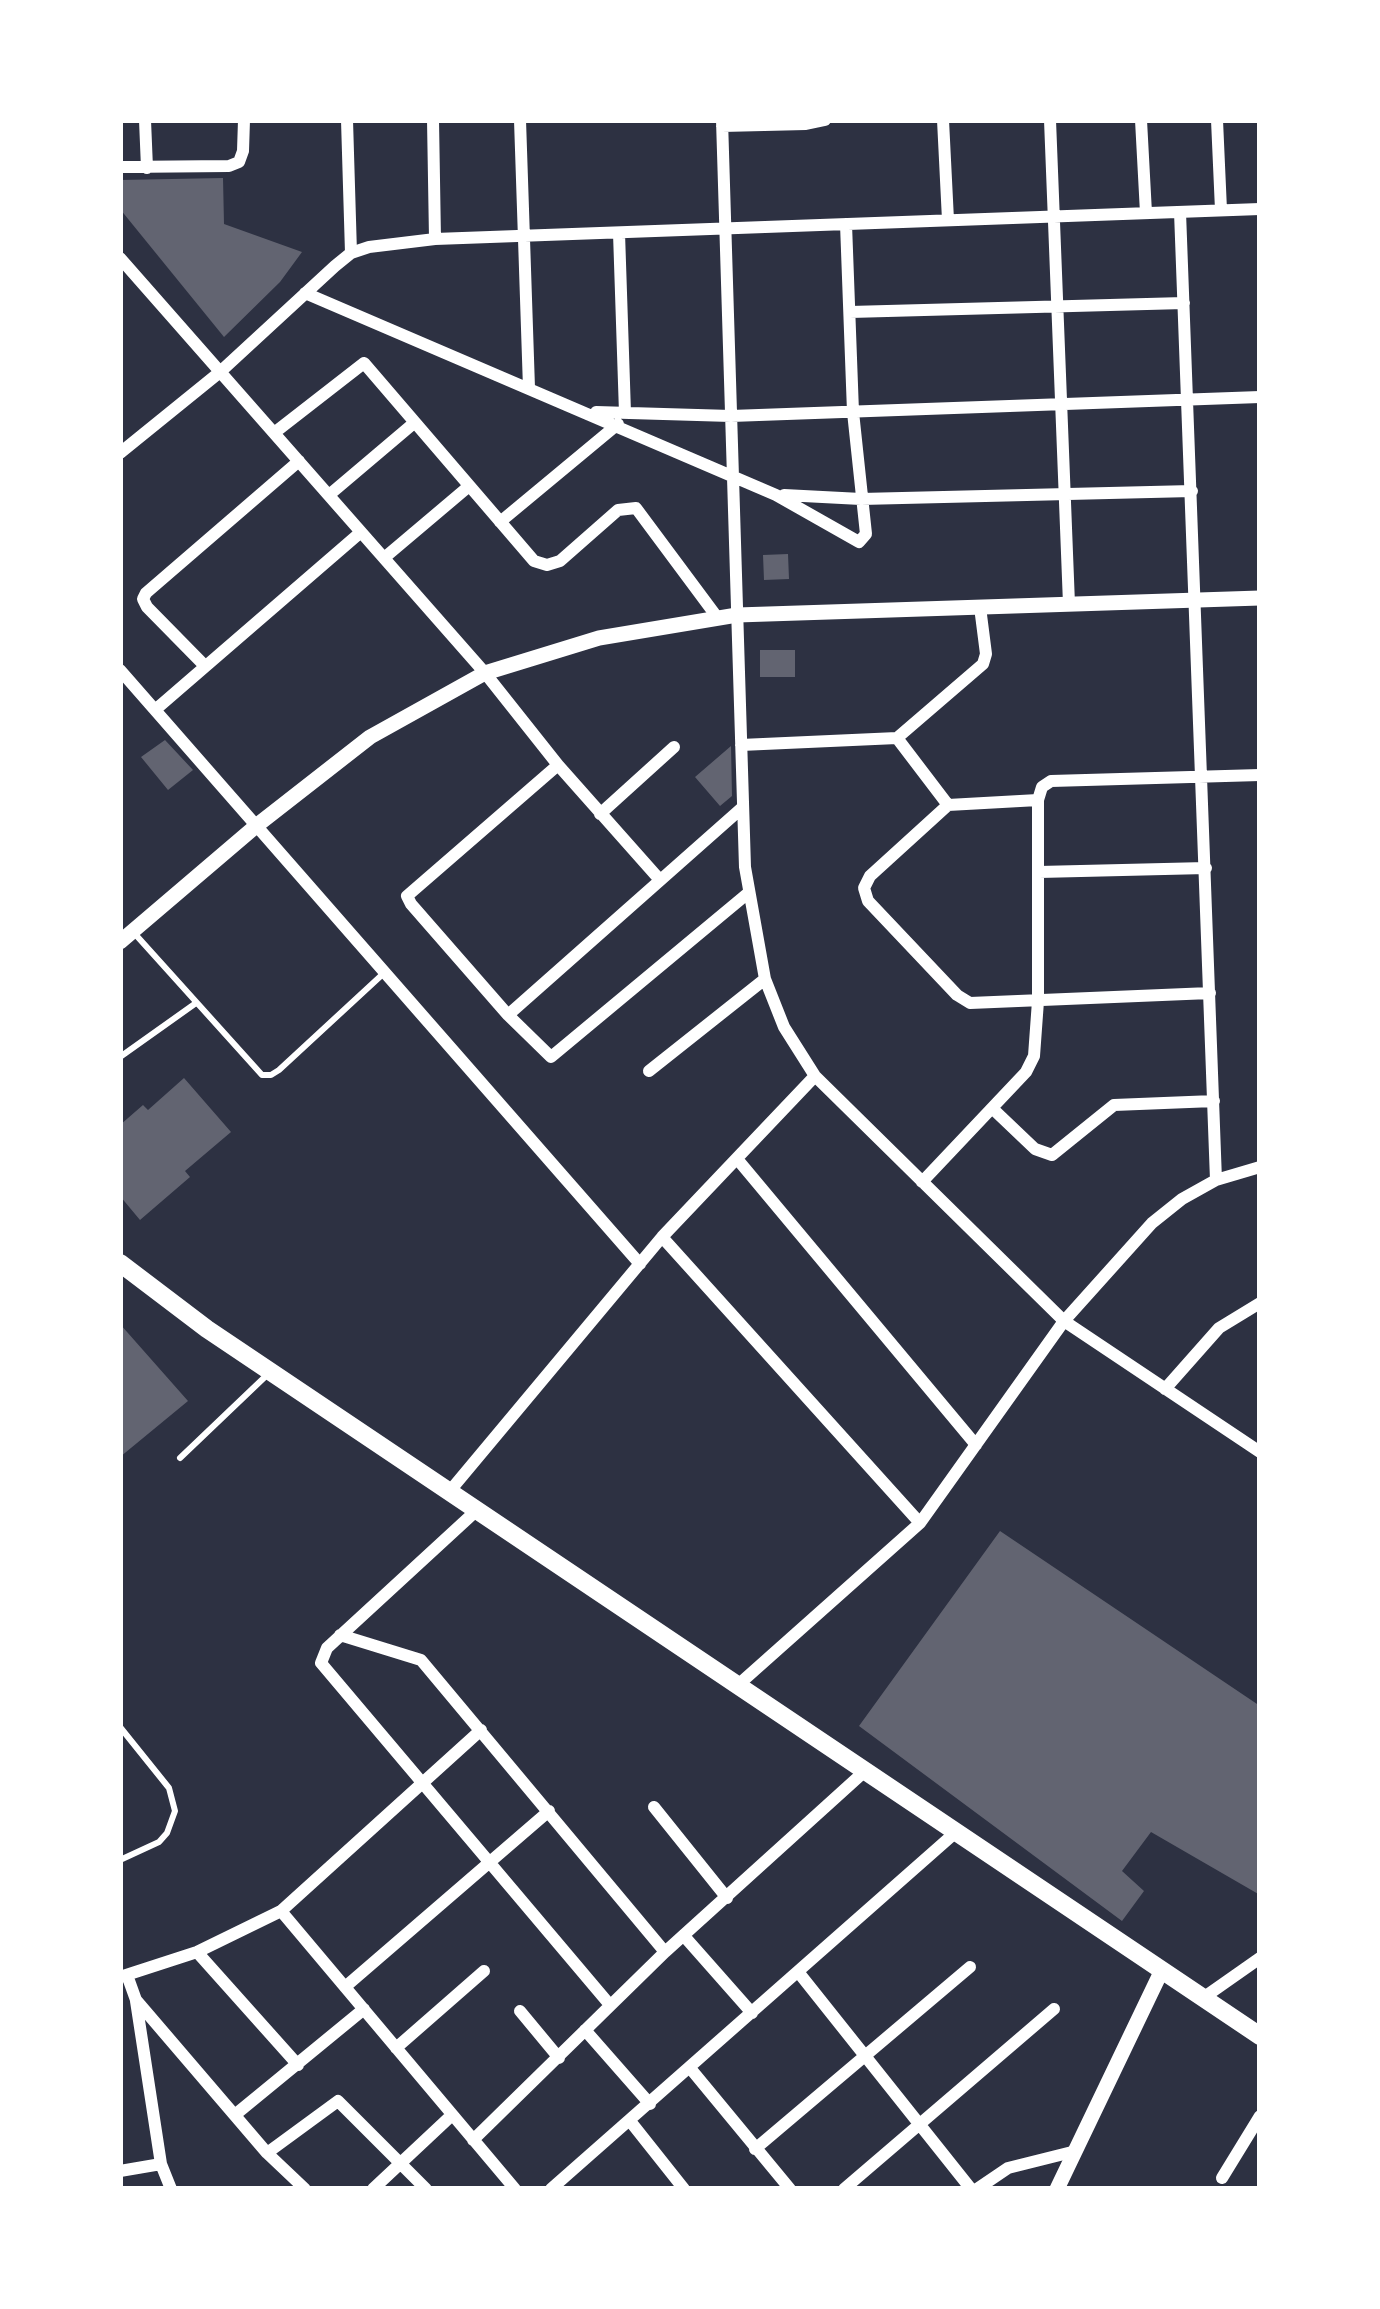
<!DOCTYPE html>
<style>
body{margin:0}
#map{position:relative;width:1380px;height:2309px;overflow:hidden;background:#2d3142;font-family:Ubuntu,sans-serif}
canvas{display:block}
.frame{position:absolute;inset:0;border:123px solid #fff;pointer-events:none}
</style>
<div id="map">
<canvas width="1380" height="2309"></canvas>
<div class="frame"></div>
</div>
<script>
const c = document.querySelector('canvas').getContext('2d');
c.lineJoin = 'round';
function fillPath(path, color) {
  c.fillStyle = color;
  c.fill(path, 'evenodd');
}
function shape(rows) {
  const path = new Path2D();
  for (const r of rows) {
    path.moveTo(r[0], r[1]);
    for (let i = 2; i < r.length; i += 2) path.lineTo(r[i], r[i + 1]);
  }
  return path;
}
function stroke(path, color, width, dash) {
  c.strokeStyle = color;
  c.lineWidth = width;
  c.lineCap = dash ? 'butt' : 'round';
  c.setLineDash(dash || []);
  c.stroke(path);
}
fillPath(shape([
 [223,178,224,224,302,252,280,282,224,337,120,209,120,180],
 [788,554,789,579,764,580,763,555],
 [760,650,795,650,795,677,760,677],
 [165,740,193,770,168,790,141,757],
 [731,746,732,796,720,806,695,777],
 [184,1078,231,1132,185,1171,190,1177,140,1220,120,1196,120,1125,143,1105,148,1110],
 [120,1324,188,1401,120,1457],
 [1000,1531,1260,1706,1260,1895,1151,1832,1122,1871,1144,1891,1122,1921,859,1726]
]), '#626471');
stroke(shape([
 [135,934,262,1075,271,1075,279,1070,384,973],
 [120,1057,196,1003],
 [180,1458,268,1374],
 [120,1727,169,1788,175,1811,167,1833,159,1842,120,1860]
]), '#fff', 6);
stroke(shape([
 [145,120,147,168],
 [347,120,351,253],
 [433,120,435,239],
 [520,120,529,388],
 [722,120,745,867,765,979,784,1027,815,1076,1064,1321,1260,1452],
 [943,120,948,220],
 [1050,120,1069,604],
 [1141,120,1146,213],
 [1217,120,1221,210],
 [722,126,806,124,825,120],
 [120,167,229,166,239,162,243,151,244,120],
 [1180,212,1216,1180],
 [619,233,625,413],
 [120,258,485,673,558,765,660,880],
 [305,293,776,495,859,542,866,534,853,412,846,224],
 [850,312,1184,303],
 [596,412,731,416,1260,397],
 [274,433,364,363,534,561,547,565,560,561,618,510,636,508,717,617],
 [120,453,220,372,335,266,351,253,369,247,435,239,1260,209],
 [329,495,414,423],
 [784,495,861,499,1192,491],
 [500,522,618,424],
 [384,558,468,487],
 [205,666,147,607,143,599,146,593,299,461],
 [120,670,640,1264],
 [155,710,361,532],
 [897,738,948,805],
 [741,745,897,738,983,664,986,654,980,607],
 [558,765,407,896,411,904,508,1015,551,1057,747,894],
 [1038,800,948,805,870,876,864,888,868,901,957,995,970,1003,1210,993],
 [600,814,674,747],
 [1039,872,1206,868],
 [508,1015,743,807],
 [649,1071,765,979],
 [993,1109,1035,1149,1052,1155,1114,1105,1214,1101],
 [738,1160,976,1445],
 [922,1182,1026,1072,1034,1056,1038,1001,1038,800,1042,787,1051,781,1260,775],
 [662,1237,920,1523],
 [1165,1389,1219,1328,1260,1303],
 [449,1492,662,1237,815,1076],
 [477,1510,327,1648,321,1663,610,2005],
 [340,1635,421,1660,665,1952],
 [738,1685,920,1523,1064,1321,1152,1223,1182,1199,1216,1180,1260,1167],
 [654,1807,727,1898],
 [281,1911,515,2189],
 [684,1936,752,2013],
 [197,1952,298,2065],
 [799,1973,971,2189],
 [127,1975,136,2000,267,2153,305,2189],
 [120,1977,197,1952,281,1911,481,1730],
 [345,1987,549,1811],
 [1203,1998,1260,1958],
 [136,2001,161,2164,171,2189],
 [520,2011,559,2058],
 [585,2030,650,2104],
 [396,2048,484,1971],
 [690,2068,790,2189],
 [236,2114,364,2009],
 [630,2121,684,2189],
 [473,2140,665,1952,865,1771],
 [755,2149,970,1967],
 [267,2153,338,2101,426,2189],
 [120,2171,161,2164],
 [1222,2178,1260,2116],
 [373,2189,452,2115],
 [551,2189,956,1832],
 [844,2189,1054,2009],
 [977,2189,1008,2168,1072,2152]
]), '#fff', 12);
stroke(shape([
 [120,942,256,826,370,737,485,673,599,638,737,615,1260,598],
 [1057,2189,1162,1970]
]), '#fff', 15);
stroke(shape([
 [120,1263,207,1329,1260,2036]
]), '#fff', 18);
</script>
